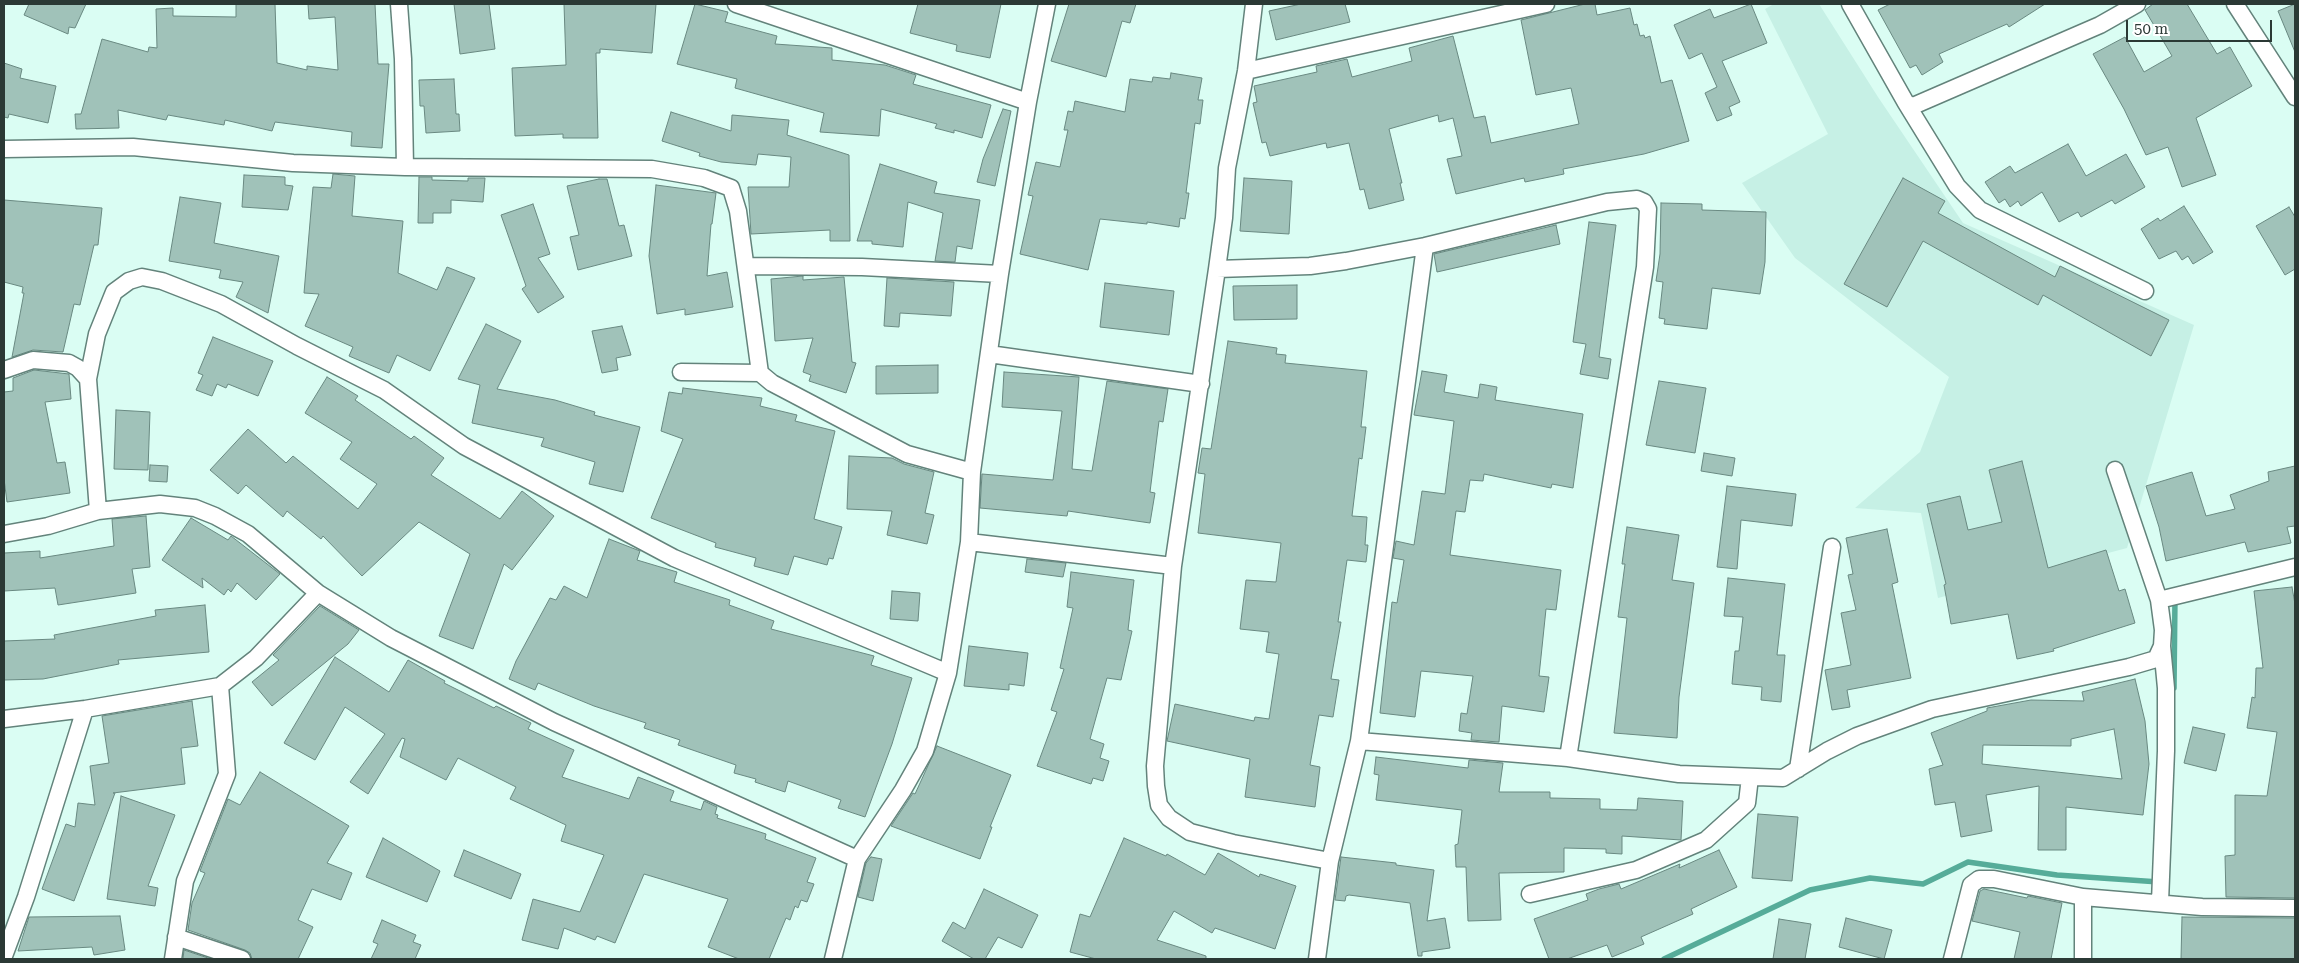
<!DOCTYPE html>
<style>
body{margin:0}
#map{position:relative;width:2299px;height:963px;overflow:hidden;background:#dafdf3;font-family:"Roboto Serif",serif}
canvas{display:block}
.frame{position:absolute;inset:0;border:5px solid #2b3935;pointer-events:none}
.scale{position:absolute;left:2126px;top:20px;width:146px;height:22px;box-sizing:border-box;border:2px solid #2b3935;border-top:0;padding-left:6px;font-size:15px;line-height:18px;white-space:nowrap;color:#2b3935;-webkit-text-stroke:4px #fff;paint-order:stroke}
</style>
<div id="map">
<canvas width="2299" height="963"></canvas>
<div class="frame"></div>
<div class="scale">50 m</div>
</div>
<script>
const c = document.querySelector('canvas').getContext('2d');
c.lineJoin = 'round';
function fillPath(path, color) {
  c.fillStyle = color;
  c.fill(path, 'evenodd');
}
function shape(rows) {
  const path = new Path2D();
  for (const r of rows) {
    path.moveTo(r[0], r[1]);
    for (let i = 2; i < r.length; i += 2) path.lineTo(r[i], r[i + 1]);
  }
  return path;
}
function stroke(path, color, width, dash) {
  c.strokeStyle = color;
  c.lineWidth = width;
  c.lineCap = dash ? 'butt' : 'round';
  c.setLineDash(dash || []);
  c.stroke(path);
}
fillPath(shape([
 [1774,4,1819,4,1878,97,1963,223,2194,325,2127,548,1938,598,1921,513,1855,508,1920,452,1949,377,1795,258,1742,183,1828,134,1765,9]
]), '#c6f0e5');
stroke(shape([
 [2174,688,2175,598],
 [1664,959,1810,890,1870,878,1923,884,1968,862,2057,875,2159,882]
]), '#56ac99', 5.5);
const building = shape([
 [29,4,86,4,75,28,69,27,68,34,24,15,29,4],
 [236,4,275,4,277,63,307,70,307,66,338,70,335,17,309,19,308,4,375,4,378,64,389,64,382,148,351,146,352,132,275,122,272,131,225,120,224,125,168,115,166,120,118,110,119,128,76,129,75,114,81,114,102,39,148,52,149,47,157,48,156,9,173,8,173,16,236,17,236,4],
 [454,4,489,4,495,49,460,54,454,4],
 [564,4,656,4,652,53,600,49,600,53,596,53,598,138,563,138,563,134,515,136,512,68,566,65,564,4],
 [695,4,728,12,725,22,777,36,775,44,832,48,832,60,885,65,916,75,913,84,991,105,982,138,954,130,954,133,935,128,937,124,881,109,879,136,820,132,824,113,735,88,737,79,677,64,695,4],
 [918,4,1001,4,990,58,956,51,957,45,910,33,918,4],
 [1069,4,1136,4,1130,23,1122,21,1106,77,1051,61,1069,4],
 [1301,4,1345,4,1350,22,1276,40,1269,11,1301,4],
 [1585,4,1595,4,1597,15,1630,8,1634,25,1637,24,1640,36,1644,35,1645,38,1650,36,1661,83,1672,80,1689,141,1644,154,1563,169,1564,174,1525,182,1524,178,1456,194,1447,159,1462,156,1453,118,1439,122,1438,115,1389,129,1402,183,1400,183,1404,200,1369,209,1364,189,1360,190,1349,143,1327,148,1326,143,1270,156,1266,142,1262,143,1253,103,1257,102,1254,86,1317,72,1316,66,1347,59,1352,77,1412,61,1409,48,1453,36,1474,118,1485,116,1491,143,1579,124,1571,88,1536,95,1521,20,1585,4],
 [1751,4,1767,43,1722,61,1740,102,1729,107,1732,115,1717,121,1705,93,1717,87,1702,53,1689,59,1674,25,1710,9,1714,18,1751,4],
 [1890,4,2045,4,2009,27,2007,24,1939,54,1943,62,1922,75,1916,65,1910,68,1878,10,1890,4],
 [2153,4,2187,4,2217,54,2230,47,2252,86,2196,118,2216,175,2182,187,2168,147,2146,155,2124,109,2093,54,2125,37,2144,72,2172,56,2145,10,2153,4],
 [2295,4,2295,52,2278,11,2295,4],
 [4,63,22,69,20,78,56,86,48,123,9,114,8,118,4,117,4,63],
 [1171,73,1202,78,1198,100,1203,100,1200,124,1195,123,1186,193,1189,193,1185,219,1180,218,1179,227,1147,222,1147,224,1100,219,1088,270,1020,254,1033,196,1028,195,1036,162,1060,167,1068,130,1064,130,1068,111,1073,112,1075,101,1125,112,1130,79,1152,82,1153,77,1170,79,1171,73],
 [454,79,456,114,459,114,460,131,426,133,424,106,420,106,419,80,454,79],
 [1003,109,1011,111,995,186,977,182,983,159,1003,109],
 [671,112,731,131,732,115,789,120,787,135,849,155,850,241,830,241,830,230,751,234,748,187,789,187,791,157,758,154,756,165,721,162,699,156,700,153,662,141,671,112],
 [2068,144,2086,176,2126,154,2145,187,2115,204,2112,200,2081,217,2078,212,2059,222,2042,192,2021,206,2018,201,2010,207,2005,199,1999,203,1985,182,2010,166,2015,173,2068,144],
 [880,164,937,182,934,193,980,200,972,249,957,246,955,262,935,261,943,213,908,202,903,247,872,244,872,241,857,241,880,164],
 [333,174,355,176,352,216,403,221,398,273,437,290,447,267,475,278,430,371,397,355,389,373,349,356,353,347,305,326,319,294,304,293,313,187,331,188,333,174],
 [244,175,285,177,285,185,293,186,288,210,242,207,244,175],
 [419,177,432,177,432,180,468,181,468,178,485,178,483,202,451,200,451,213,433,213,433,223,418,223,419,177],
 [1244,178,1292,181,1289,234,1240,231,1244,178],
 [1903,178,1945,201,1938,213,2055,277,2060,266,2169,320,2151,356,2043,295,2038,305,1923,241,1887,307,1844,284,1903,178],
 [599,179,607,179,619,226,624,225,632,256,578,270,570,237,579,235,567,186,599,179],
 [656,185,716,193,712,224,711,224,707,276,727,272,733,307,685,315,685,309,657,314,649,256,656,185],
 [180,197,221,203,214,243,279,256,268,313,236,297,243,282,219,278,221,270,169,261,180,197],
 [4,200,102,208,98,245,94,245,80,305,74,304,63,352,33,350,12,357,24,293,22,293,23,287,4,282,4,200],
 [1661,203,1702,204,1702,210,1766,212,1765,262,1760,294,1712,288,1707,329,1664,324,1665,319,1659,318,1663,282,1656,281,1660,254,1661,203],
 [533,204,550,254,538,258,564,297,538,313,522,289,526,286,501,215,533,204],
 [2184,206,2213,252,2193,264,2188,256,2182,260,2176,251,2159,259,2141,229,2158,218,2160,221,2184,206],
 [2289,207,2295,217,2295,269,2285,275,2256,226,2289,207],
 [1589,222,1616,225,1599,357,1611,359,1608,379,1580,374,1586,344,1573,342,1589,222],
 [1556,225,1560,244,1437,272,1434,254,1556,225],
 [803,276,803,280,844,277,852,362,856,363,846,393,809,381,811,375,803,372,813,338,775,341,771,279,803,276],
 [887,278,954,282,951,316,900,313,899,327,884,326,887,278],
 [1105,283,1174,291,1169,335,1100,327,1105,283],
 [1297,285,1297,319,1234,320,1233,286,1297,285],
 [486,324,521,341,497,389,555,400,595,412,594,415,640,427,623,492,589,484,595,462,541,446,544,438,472,423,480,385,458,379,486,324],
 [622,326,631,355,616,358,618,370,602,373,592,331,622,326],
 [213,337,273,361,258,396,228,384,226,388,217,384,212,396,196,390,203,375,198,373,213,337],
 [1228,341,1277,348,1276,354,1286,355,1285,363,1367,371,1361,427,1366,427,1362,459,1359,458,1352,516,1367,517,1365,545,1368,545,1366,562,1347,560,1338,622,1341,622,1331,679,1339,680,1333,717,1319,715,1310,765,1320,767,1315,807,1245,797,1250,759,1167,741,1175,704,1254,721,1255,717,1269,719,1279,654,1266,652,1269,632,1240,629,1246,580,1276,582,1281,543,1198,533,1205,474,1198,473,1202,448,1211,449,1228,341],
 [938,365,938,393,876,394,876,366,938,365],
 [34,370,69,374,71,399,45,402,57,463,65,462,70,493,7,502,4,479,4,392,13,391,13,378,34,370],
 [1422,371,1447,375,1444,392,1478,398,1480,384,1497,387,1495,400,1583,414,1573,488,1552,484,1551,488,1484,474,1483,481,1470,480,1465,512,1456,511,1450,555,1561,570,1556,610,1546,609,1539,676,1549,677,1544,712,1502,706,1499,742,1471,740,1472,733,1459,731,1461,713,1467,714,1473,676,1421,671,1415,717,1380,713,1392,602,1397,603,1404,560,1393,558,1396,541,1414,545,1422,491,1445,494,1454,421,1414,415,1422,371],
 [1004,372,1079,377,1072,469,1092,471,1107,381,1168,389,1163,422,1159,421,1150,492,1155,493,1150,523,1068,511,1067,516,980,508,982,474,1053,480,1062,411,1002,407,1004,372],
 [327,377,358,396,355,400,411,439,414,436,444,458,431,475,500,519,522,491,554,516,512,570,504,564,473,649,439,636,470,554,419,522,362,576,323,536,321,539,287,511,283,517,246,485,238,494,210,470,248,429,286,463,293,456,358,509,377,484,340,459,352,442,305,413,327,377],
 [1659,381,1706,388,1695,453,1646,445,1659,381],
 [683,388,762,398,760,406,797,415,795,421,835,431,814,519,842,527,833,559,829,558,827,565,794,556,788,575,754,566,756,558,715,547,716,543,651,518,683,439,661,431,669,392,682,394,683,388],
 [116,410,150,412,148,470,114,469,116,410],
 [1704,453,1735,458,1732,476,1701,471,1704,453],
 [849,456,892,458,904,464,934,472,925,513,934,515,927,544,887,535,892,511,847,509,849,456],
 [2022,461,2048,568,2106,550,2119,591,2125,589,2135,623,2053,649,2054,651,2017,659,2008,614,1951,624,1944,585,1946,584,1927,504,1960,496,1968,530,2002,522,1989,470,2022,461],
 [150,465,168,466,167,482,149,481,150,465],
 [2295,466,2295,526,2287,527,2291,543,2248,552,2245,542,2166,561,2159,527,2146,486,2192,472,2206,516,2235,509,2230,495,2269,481,2268,472,2295,466],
 [1727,486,1796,494,1792,526,1741,520,1737,569,1717,567,1727,486],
 [146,516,150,567,132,569,136,593,58,605,55,588,4,591,4,553,40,551,40,558,114,546,112,519,146,516],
 [191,518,228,540,231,536,280,574,256,600,237,583,231,592,228,589,224,595,202,578,203,588,162,560,191,518],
 [1627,527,1679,535,1672,580,1694,583,1679,697,1677,738,1614,733,1627,618,1618,617,1625,564,1622,564,1627,527],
 [1887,529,1898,582,1892,584,1911,678,1847,690,1850,707,1832,710,1825,670,1851,665,1841,613,1856,610,1848,575,1853,574,1846,538,1887,529],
 [609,539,640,551,637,560,677,572,674,582,730,600,729,605,774,621,771,629,874,656,871,665,912,678,892,744,865,817,838,808,841,800,788,781,785,792,755,782,756,779,734,773,736,765,678,745,680,740,644,728,646,723,594,706,538,683,535,690,509,679,516,661,550,598,556,600,564,586,587,598,609,539],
 [1027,559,1066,563,1063,577,1025,572,1027,559],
 [1071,572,1134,580,1128,630,1132,631,1121,680,1107,678,1090,739,1104,744,1100,758,1109,761,1103,781,1093,778,1091,784,1037,766,1057,712,1051,710,1064,669,1060,668,1073,608,1067,607,1071,572],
 [1728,578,1785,584,1777,655,1785,655,1781,702,1761,700,1762,687,1732,684,1735,651,1739,651,1743,617,1724,616,1728,578],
 [2292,587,2295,604,2295,898,2226,897,2225,856,2235,855,2235,795,2267,796,2277,732,2247,728,2252,697,2255,698,2256,668,2263,668,2254,591,2292,587],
 [892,591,920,593,918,621,890,619,892,591],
 [205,605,209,652,118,660,119,664,43,679,4,680,4,641,55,639,54,635,156,616,155,610,205,605],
 [320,606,359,630,348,644,272,706,252,682,279,660,273,655,320,606],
 [969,646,1028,653,1024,686,1009,684,1009,690,964,686,969,646],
 [335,657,389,692,408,660,445,681,444,683,494,708,496,706,531,723,528,729,574,750,562,777,629,799,638,777,674,791,670,801,701,810,704,801,717,807,715,814,718,815,717,818,766,834,765,839,816,858,807,882,814,884,807,902,801,900,798,908,795,906,790,920,786,918,769,959,739,959,708,947,728,899,644,874,615,943,597,936,595,940,564,928,558,949,522,940,533,899,580,912,604,855,561,841,566,825,510,799,516,787,458,758,446,780,400,757,405,739,402,738,368,794,350,782,385,734,345,707,315,760,284,743,335,657],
 [2135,679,2145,721,2149,764,2143,815,2066,807,2066,850,2038,850,2039,786,1986,795,1992,831,1961,837,1955,802,1935,805,1929,769,1943,765,1931,733,1987,711,1987,708,2031,700,2084,701,2082,692,2135,679],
 [2114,729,2122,779,1982,764,1983,745,2071,746,2071,739,2114,729],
 [192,701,198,746,181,748,185,784,113,793,115,793,74,901,42,889,66,824,75,827,78,803,95,805,90,766,109,763,102,716,192,701],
 [2193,727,2225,734,2216,771,2184,763,2193,727],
 [937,746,1011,775,990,827,992,827,980,859,891,826,913,793,915,794,937,746],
 [1376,757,1468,768,1469,760,1503,763,1499,792,1550,792,1550,798,1600,799,1600,809,1637,810,1638,798,1683,801,1681,840,1622,836,1622,854,1606,853,1606,849,1564,848,1564,872,1499,873,1501,920,1468,921,1466,867,1456,867,1455,845,1458,844,1462,810,1376,800,1379,775,1374,774,1376,757],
 [260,772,349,826,327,863,352,873,341,900,312,889,298,920,313,927,298,959,252,959,250,953,245,950,188,930,192,903,205,873,200,871,228,799,240,805,260,772],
 [121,796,175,815,148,886,158,888,155,906,107,899,121,796],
 [1758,814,1798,817,1792,881,1752,878,1758,814],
 [383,838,440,871,427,902,366,877,383,838],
 [1124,838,1166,856,1167,854,1205,875,1218,853,1259,877,1260,874,1296,886,1275,949,1215,928,1212,933,1174,911,1157,940,1206,956,1206,959,1096,959,1070,952,1080,914,1090,917,1124,838],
 [464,850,521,874,511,899,454,876,464,850],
 [1719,850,1737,887,1691,909,1693,914,1641,937,1644,944,1612,957,1607,945,1567,959,1549,959,1534,919,1588,900,1586,894,1599,889,1619,884,1621,889,1680,864,1679,868,1719,850],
 [871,857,882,859,873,901,858,897,866,863,871,857],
 [1341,857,1396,863,1396,865,1434,870,1427,921,1445,918,1450,948,1422,952,1422,956,1418,956,1410,903,1349,895,1346,896,1345,901,1335,900,1341,857],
 [984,889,1038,915,1022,948,998,937,985,959,974,959,942,941,953,922,965,929,984,889],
 [1984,889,2027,898,2028,896,2062,903,2051,959,2014,959,2020,932,1972,921,1980,891,1984,889],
 [120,916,125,950,94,955,92,947,18,951,29,917,120,916],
 [2182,917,2295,918,2295,959,2181,959,2182,917],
 [1846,918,1892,930,1884,959,1839,947,1846,918],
 [1779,919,1811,924,1805,959,1773,959,1779,919],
 [382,920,416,935,413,942,421,945,415,959,371,959,378,944,373,942,382,920],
 [184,950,211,959,183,959,184,950]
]);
fillPath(building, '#a0c2b9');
stroke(building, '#698981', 1);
const minor = shape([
 [399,4,403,59,405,167],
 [736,4,1028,102],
 [1254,4,1246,71,1227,168,1224,218,1217,269,1173,566,1155,766,1156,786,1159,805,1169,818,1190,832,1233,843,1330,861],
 [1850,4,1906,103,1913,106,2100,25,2137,4],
 [2235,4,2295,97],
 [1246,71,1546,4],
 [1906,103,1957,186,1980,210,2145,291],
 [4,149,133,147,293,163,405,167,652,169,704,178,731,188,738,211,760,373],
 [746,266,862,267,1000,274],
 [1217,269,1310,266,1346,261,1425,246,1607,202,1637,199,1644,202,1648,209,1645,267,1568,758],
 [989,354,1201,384],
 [4,370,33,360,69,363,78,368,88,379],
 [681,372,760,373,772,383,907,454,972,472],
 [98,511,88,379,97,334,114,292,129,281,142,277,162,281,221,304,297,346,384,390,464,446,674,558,948,673],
 [4,534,48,526,98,511,160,504,195,508,215,516,248,534,318,593,391,638,554,722,857,859],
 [969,542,1173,566],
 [2159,600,2295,567],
 [4,719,85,709,220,686,256,658,318,593],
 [1359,741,1568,758,1679,774,1783,778,1827,751,1857,736,1932,709,2129,667,2156,659,2162,646,2163,630,2159,600,2115,470],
 [1798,769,1832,547],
 [1530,894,1636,870,1706,840,1747,803,1750,777],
 [2083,897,2202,907,2295,908],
 [2160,902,2166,751,2166,688,2162,646],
 [176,937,242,959],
 [4,956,26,897,85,709],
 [173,959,185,881,227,774,220,686],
 [833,959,857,859,903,790,925,751,948,673,969,542,972,472,1000,274,1028,102,1047,4],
 [1317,959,1330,861,1359,741,1425,246],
 [1952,959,1971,885,1979,879,1994,879,2083,897,2083,959]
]);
stroke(minor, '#63837b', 19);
stroke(minor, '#fff', 16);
</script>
